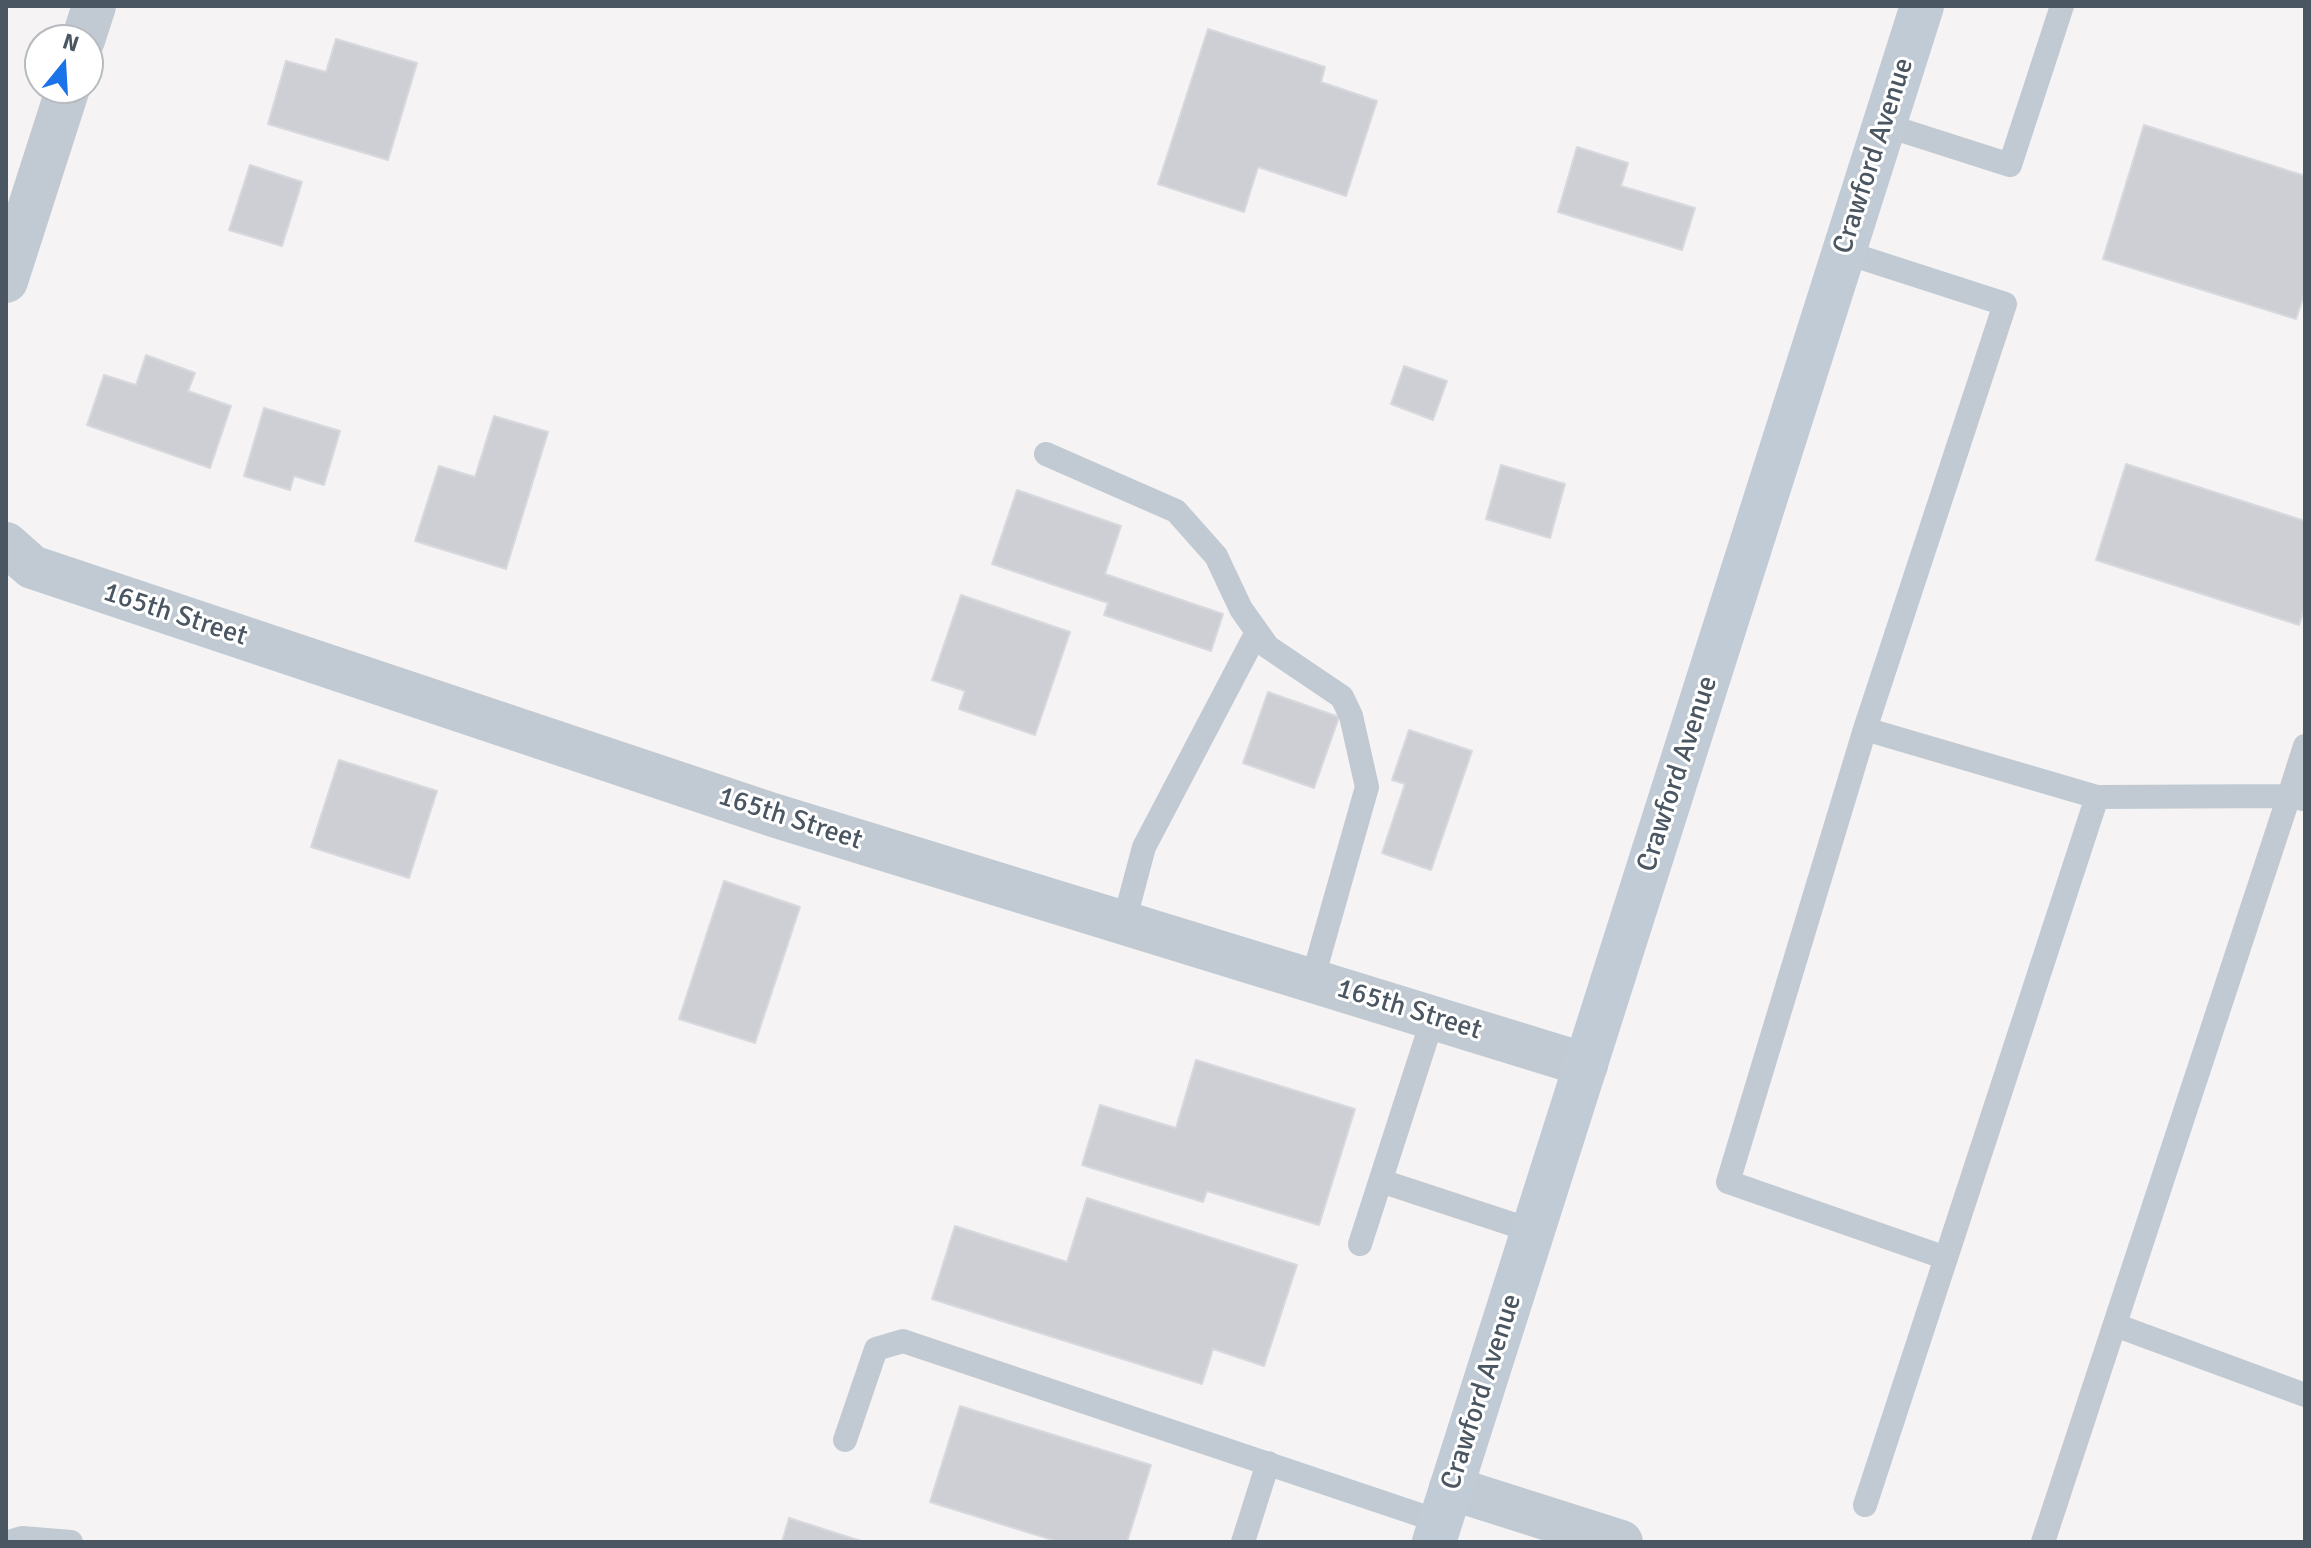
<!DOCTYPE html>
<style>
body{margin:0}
#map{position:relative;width:2311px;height:1548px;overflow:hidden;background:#f5f3f3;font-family:Signika,sans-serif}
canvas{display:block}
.frame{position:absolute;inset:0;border:8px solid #4a5661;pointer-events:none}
.north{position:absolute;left:24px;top:24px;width:80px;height:80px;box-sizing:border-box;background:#fff;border:2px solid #b7bbc0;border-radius:50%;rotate:18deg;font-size:22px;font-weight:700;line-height:32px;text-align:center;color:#4a5661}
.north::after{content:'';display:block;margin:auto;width:28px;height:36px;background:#1a73e8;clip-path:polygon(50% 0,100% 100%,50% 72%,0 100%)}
</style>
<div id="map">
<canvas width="2311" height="1548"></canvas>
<div class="frame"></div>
<div class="north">N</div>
</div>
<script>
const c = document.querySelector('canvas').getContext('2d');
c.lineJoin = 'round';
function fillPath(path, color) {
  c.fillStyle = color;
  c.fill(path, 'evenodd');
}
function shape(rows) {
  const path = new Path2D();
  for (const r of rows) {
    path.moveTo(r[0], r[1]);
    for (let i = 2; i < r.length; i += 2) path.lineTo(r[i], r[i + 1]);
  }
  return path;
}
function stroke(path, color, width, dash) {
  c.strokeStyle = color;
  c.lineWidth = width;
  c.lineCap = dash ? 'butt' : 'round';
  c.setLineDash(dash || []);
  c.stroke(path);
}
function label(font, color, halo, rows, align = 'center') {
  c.font = font + ' Signika,sans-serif';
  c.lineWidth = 6;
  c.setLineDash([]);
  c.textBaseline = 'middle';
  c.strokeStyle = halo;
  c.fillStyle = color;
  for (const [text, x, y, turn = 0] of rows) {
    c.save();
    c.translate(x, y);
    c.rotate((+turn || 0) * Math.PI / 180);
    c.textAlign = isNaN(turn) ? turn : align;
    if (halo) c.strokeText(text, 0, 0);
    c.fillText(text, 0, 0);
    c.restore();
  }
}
const building = shape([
 [1208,29,1325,67,1321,82,1377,101,1346,196,1258,167,1244,212,1158,184,1208,29],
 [336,39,417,63,388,160,268,124,286,61,326,72,336,39],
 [2144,125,2305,176,2305,292,2296,319,2103,259,2144,125],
 [1577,147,1628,163,1621,186,1695,208,1682,250,1558,212,1577,147],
 [250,165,302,182,282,246,229,230,250,165],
 [146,355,195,373,188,391,231,406,210,468,87,425,104,375,136,385,146,355],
 [1404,366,1447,381,1433,420,1391,404,1404,366],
 [264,408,340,431,324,485,294,476,290,490,244,476,264,408],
 [494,416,548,432,506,569,415,541,439,466,475,477,494,416],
 [2126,464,2305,521,2305,607,2299,625,2096,560,2126,464],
 [1501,465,1565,484,1550,538,1486,519,1501,465],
 [1017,490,1121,526,1105,574,1223,614,1211,651,1104,615,1108,603,992,564,1017,490],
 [961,595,1070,632,1035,735,959,709,965,691,932,680,961,595],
 [1268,692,1339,717,1314,788,1243,763,1268,692],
 [1409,730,1472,751,1431,870,1382,853,1405,784,1392,780,1409,730],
 [339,760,437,791,409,878,311,847,339,760],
 [724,881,800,907,755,1043,679,1019,724,881],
 [1196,1060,1355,1109,1319,1225,1207,1191,1203,1202,1082,1165,1100,1105,1176,1128,1196,1060],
 [1087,1198,1297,1265,1264,1366,1213,1349,1202,1384,932,1299,955,1226,1067,1262,1087,1198],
 [960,1406,1151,1465,1127,1542,1059,1542,930,1502,960,1406],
 [789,1518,864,1542,782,1542,789,1518]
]);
fillPath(building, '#cdcfd5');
stroke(building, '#d7d9de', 2);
stroke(shape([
 [1885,125,2010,165,2062,6],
 [1844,252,2005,304,1865,729,1728,1182,1946,1258],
 [1046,454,1176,511,1216,556,1241,609,1268,647,1342,697,1351,716,1367,787,1312,981],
 [1865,729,2097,797,1865,1505],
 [2303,799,2289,796,2305,746],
 [1124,922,1144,847,1257,632],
 [1381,1181,1533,1231],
 [1360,1244,1433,1018],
 [2115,1325,2305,1395],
 [845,1440,876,1349,903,1341,1441,1522],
 [9,1542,22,1538,71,1542],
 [1243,1542,1268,1463],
 [2043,1542,2289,796,2097,797]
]), '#c1cad2', 24);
stroke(shape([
 [83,40,94,6],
 [6,281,68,88],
 [6,544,32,567,773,815,1586,1065],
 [1451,1488,1621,1542]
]), '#c1cad2', 44);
stroke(shape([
 [1434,1542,1922,6]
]), '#c1cbd6', 44);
label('28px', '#4a5661', '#fff', [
 ["Crawford Avenue",1874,156,-72],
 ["165th Street",175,615,18],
 ["Crawford Avenue",1678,774,-72],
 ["165th Street",790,819,18],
 ["165th Street",1409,1010,17],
 ["Crawford Avenue",1482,1392,-72]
]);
</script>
